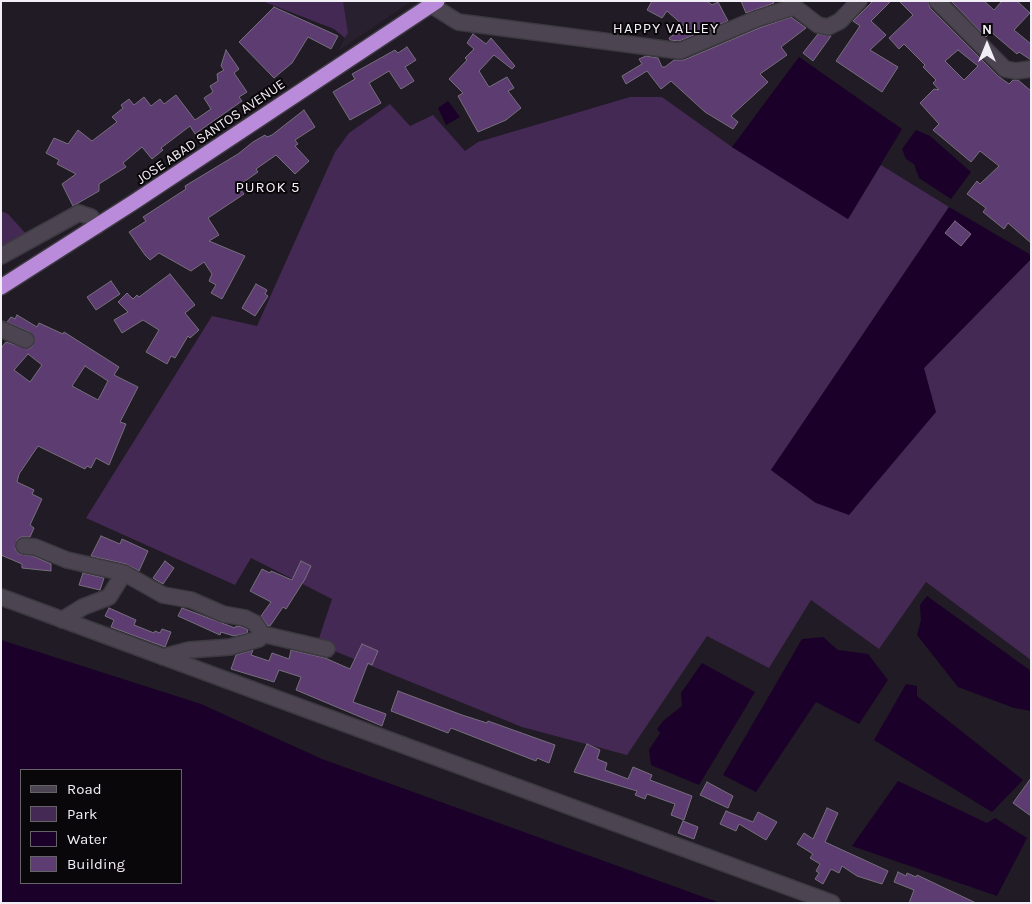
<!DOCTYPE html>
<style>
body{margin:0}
#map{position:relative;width:1032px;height:904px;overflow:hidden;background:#201b24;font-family:Karla,sans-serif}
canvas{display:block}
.frame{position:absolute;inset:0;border:2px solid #f2eef5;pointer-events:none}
.legend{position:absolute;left:20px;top:769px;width:162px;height:115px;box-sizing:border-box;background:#09070a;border:1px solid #666368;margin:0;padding:6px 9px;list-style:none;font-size:15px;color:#f2eef5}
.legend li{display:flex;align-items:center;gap:10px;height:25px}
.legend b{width:25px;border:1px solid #666368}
.north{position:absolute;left:962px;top:20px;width:50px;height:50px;-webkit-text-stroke:4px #09070a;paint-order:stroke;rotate:0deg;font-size:14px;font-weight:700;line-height:20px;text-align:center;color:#f2eef5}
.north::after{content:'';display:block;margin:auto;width:18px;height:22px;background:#f2eef5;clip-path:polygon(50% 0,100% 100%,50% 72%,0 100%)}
</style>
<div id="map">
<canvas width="1032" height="904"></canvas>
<div class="frame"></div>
<ul class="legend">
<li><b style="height:6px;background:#4c4551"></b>Road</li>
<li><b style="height:14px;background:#442954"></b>Park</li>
<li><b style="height:14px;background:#1b002a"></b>Water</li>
<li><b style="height:14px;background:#5c3c71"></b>Building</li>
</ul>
<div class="north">N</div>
</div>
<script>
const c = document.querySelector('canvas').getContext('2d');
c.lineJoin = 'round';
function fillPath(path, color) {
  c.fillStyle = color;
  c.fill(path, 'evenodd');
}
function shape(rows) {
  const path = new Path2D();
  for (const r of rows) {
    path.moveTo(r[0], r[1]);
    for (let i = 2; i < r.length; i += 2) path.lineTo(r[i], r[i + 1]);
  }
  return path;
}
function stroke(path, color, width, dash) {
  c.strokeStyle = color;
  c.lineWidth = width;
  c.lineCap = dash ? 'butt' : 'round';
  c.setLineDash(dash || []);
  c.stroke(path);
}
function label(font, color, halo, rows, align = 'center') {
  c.font = font + ' Karla,sans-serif';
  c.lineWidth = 4;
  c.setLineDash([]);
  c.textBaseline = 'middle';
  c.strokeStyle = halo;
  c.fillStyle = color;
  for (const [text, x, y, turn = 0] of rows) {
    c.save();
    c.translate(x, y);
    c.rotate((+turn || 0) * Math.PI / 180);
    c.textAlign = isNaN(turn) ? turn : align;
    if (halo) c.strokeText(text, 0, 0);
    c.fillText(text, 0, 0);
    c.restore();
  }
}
fillPath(shape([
 [343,1,412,1,338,51,348,33]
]), '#29202f');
fillPath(shape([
 [262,1,343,1,348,33,345,38,334,29],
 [630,97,662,97,732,147,848,219,881,165,949,207,771,470,816,503,924,368,1031,259,1031,660,926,582,879,649,811,600,769,668,707,636,627,755,522,727,317,644,332,599,251,558,235,585,86,518,212,316,257,326,335,152,349,133,390,104,410,126,433,115,465,151,478,142],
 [1,211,8,214,28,236,1,253]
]), '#442954');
fillPath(shape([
 [799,57,902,129,848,219,732,147],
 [448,101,460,117,446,125,438,108],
 [916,130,930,136,971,172,951,199,919,178,914,164,906,159,902,149],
 [949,207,1031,255,1031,259,924,368,936,412,849,515,816,503,771,470],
 [927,596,1031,671,1031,711,1014,708,958,687,917,635,921,620,920,605],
 [823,637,838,650,868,654,888,680,859,724,816,702,756,792,723,775,802,639],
 [1,640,201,704,322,759,720,903,1,903],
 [21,770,181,770,181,883,21,883],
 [702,663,755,692,699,785,651,765,649,750,660,733,657,729,663,721,682,706,681,693],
 [906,684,917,686,917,696,1023,780,992,812,874,740],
 [898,781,987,823,995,818,1027,838,997,896,852,846]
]), '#1b002a');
stroke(shape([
 [835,17,848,1]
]), '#1b002a', 4);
const building = shape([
 [652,1,707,1,712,5,718,2,728,21,679,41,670,40,669,38,685,27,667,11,662,18,647,10,652,1],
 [741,1,773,1,774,3,746,13,741,1],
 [873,1,891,1,871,21,886,35,870,50,898,67,882,92,836,61,860,26,853,21,873,1],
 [899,1,928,1,930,8,998,76,1009,84,1013,80,1018,80,1031,91,1031,243,1008,223,1004,229,983,212,986,208,967,194,977,181,980,184,999,166,980,151,971,162,933,130,939,124,920,103,934,89,939,90,933,83,936,80,923,67,925,65,904,44,899,49,889,38,913,15,899,1],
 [958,50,978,66,964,80,945,61,958,50],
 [951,1,984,1,994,10,1002,1,1017,1,1030,13,1014,30,1031,44,1031,60,1019,52,1017,54,991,32,986,37,951,1],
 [274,7,338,36,331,49,308,37,292,63,274,78,239,42,274,7],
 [791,17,806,28,781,47,787,55,760,74,768,82,731,116,738,122,733,129,705,112,671,81,661,89,647,71,626,84,622,76,642,64,639,59,646,56,658,58,662,67,665,67,674,60,684,60,759,28,791,17],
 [473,34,486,44,491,38,515,66,512,69,494,55,479,71,489,87,507,77,514,88,508,91,521,108,506,120,478,132,458,96,463,93,449,79,467,60,465,58,474,49,467,43,473,34],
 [818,34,831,36,813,61,803,53,818,34],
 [407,47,416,60,405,67,414,81,401,89,389,71,369,83,381,103,350,120,333,92,355,79,352,74,395,50,398,53,407,47],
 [226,50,239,69,234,73,247,92,239,97,242,101,195,134,190,126,161,148,163,150,152,159,142,147,123,163,126,167,99,184,99,191,73,206,62,184,76,174,57,164,59,160,46,153,54,138,68,144,78,130,92,141,117,122,112,117,123,108,121,105,129,99,134,105,144,97,151,106,160,99,164,104,176,95,195,120,211,109,204,98,213,92,210,86,218,81,217,74,224,70,221,66,226,50],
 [304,110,315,127,295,140,298,144,295,146,309,161,295,174,276,155,256,169,258,172,238,186,244,194,208,218,219,235,209,241,245,256,222,299,211,293,216,285,209,281,212,274,204,262,191,271,159,253,150,260,145,255,129,232,146,221,143,217,186,189,185,186,238,154,253,142,265,135,267,137,272,135,304,110],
 [955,221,971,234,961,246,945,233,955,221],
 [170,274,195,305,185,313,199,330,190,338,188,336,175,358,171,356,167,364,146,352,159,330,143,320,122,333,114,320,128,312,118,302,127,293,133,299,137,295,139,297,170,274],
 [111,281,120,294,96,310,87,297,111,281],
 [256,284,267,290,265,294,268,296,255,316,242,308,256,284],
 [17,315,37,327,39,323,63,334,64,332,119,367,114,375,138,387,120,422,126,424,109,465,96,458,91,468,87,466,85,469,38,446,19,474,17,482,34,490,32,494,42,499,30,525,34,528,30,537,21,537,17,540,15,549,19,554,33,556,51,564,51,571,22,568,22,564,1,555,1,348,6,342,28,349,32,347,35,339,30,332,7,322,11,317,15,319,17,315],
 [28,354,42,365,30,382,14,370,28,354],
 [85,366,108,381,98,400,72,386,85,366],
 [101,536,120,544,122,539,148,551,139,571,126,564,91,556,101,536],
 [165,561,174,568,163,584,153,578,165,561],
 [301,561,311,566,305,579,286,609,283,607,270,626,268,626,261,616,271,602,250,591,262,569,270,573,271,571,292,580,301,561],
 [83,573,104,578,100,590,79,585,83,573],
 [109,608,136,620,134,625,154,633,155,631,160,633,162,629,171,632,165,647,111,627,114,620,105,616,109,608],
 [182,608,235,628,236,626,242,627,248,630,247,633,234,636,221,632,220,635,178,616,182,608],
 [362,644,378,651,372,665,368,663,353,702,386,714,382,726,296,690,301,677,279,670,274,682,231,669,236,655,253,650,251,655,269,661,272,653,289,659,291,650,325,658,350,669,362,644],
 [398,691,462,715,487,723,488,721,555,745,549,763,537,758,536,761,451,728,448,733,391,711,398,691],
 [587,744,600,750,597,759,607,763,605,770,628,779,633,767,652,775,650,780,692,796,684,820,671,815,675,804,647,794,645,799,635,795,637,791,574,772,587,744],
 [1031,778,1031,816,1013,803,1031,778],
 [707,782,733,796,728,808,700,795,707,782],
 [827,808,838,813,825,842,888,871,882,884,857,876,842,866,839,873,831,869,823,884,815,879,819,873,816,871,820,864,810,858,813,854,797,844,804,833,813,839,827,808],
 [726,811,753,822,758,812,777,822,766,840,739,824,736,831,720,824,726,811],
 [683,821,698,827,694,839,678,833,683,821],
 [898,872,906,876,907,873,916,877,917,875,976,903,909,903,914,890,894,882,898,872]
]);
fillPath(building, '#5c3c71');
stroke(building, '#77707c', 1);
const minor = shape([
 [937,1,1005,69,1016,71,1031,69],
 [431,5,458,22,680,51,756,19,790,8,796,8,818,25,828,27,840,21,859,1],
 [1,256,79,213,91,217,97,226],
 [1,329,26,340],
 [24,546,35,547,67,560,124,573],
 [1,597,832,903],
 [62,620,83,607,109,597,124,573,163,595,191,600,223,614,245,618,255,623,262,634],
 [163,657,189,650,230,647,259,639,262,634,327,649]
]);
const highway = shape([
 [1,287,134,202,437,1]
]);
stroke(minor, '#3d3941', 18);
stroke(highway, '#3d3941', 18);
stroke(minor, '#4c4551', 15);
stroke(highway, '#bb8bdb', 15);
label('14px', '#f2eef5', '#09070a', [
 ["JOSE ABAD SANTOS AVENUE",211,132,-34]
]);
c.letterSpacing = '1px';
label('15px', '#f2eef5', '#09070a', [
 ["HAPPY VALLEY",666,29],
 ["PUROK 5",268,188]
]);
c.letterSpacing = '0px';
</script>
